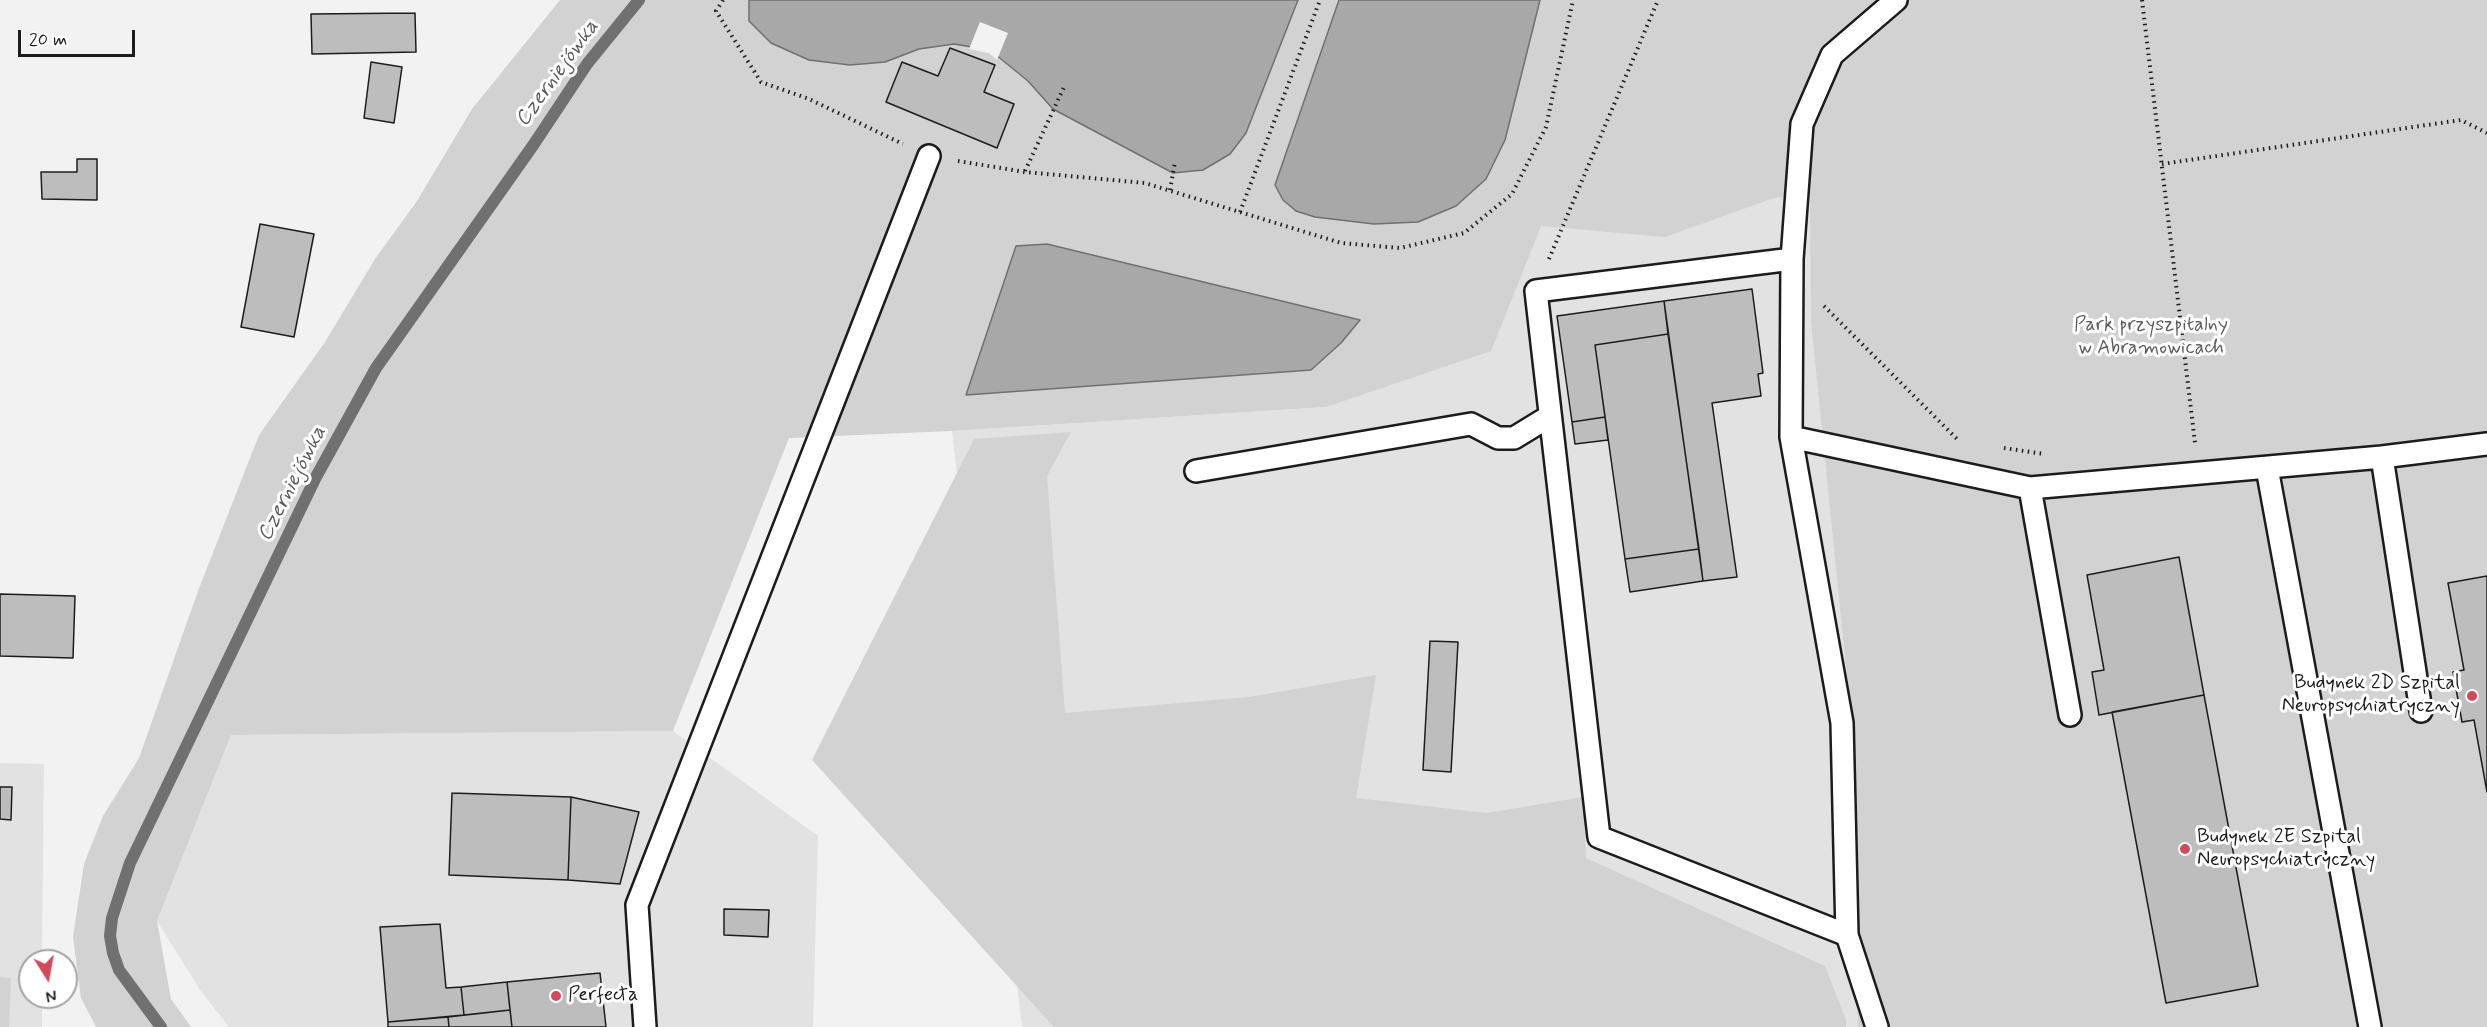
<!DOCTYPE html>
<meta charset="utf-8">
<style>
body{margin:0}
#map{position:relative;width:2487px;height:1027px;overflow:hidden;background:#f2f2f2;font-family:Mynerve,sans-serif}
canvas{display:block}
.north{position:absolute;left:18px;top:949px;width:60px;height:60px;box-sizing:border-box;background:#fff;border:2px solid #a4a4a4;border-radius:50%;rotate:169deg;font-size:16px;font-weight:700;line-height:24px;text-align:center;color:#1c1c1c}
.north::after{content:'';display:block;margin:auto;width:21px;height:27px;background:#d1495b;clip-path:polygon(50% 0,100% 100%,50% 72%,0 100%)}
.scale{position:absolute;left:18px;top:30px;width:117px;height:27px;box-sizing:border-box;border:3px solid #1c1c1c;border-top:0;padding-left:8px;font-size:18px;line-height:21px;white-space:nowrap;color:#1c1c1c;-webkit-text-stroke:4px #fff;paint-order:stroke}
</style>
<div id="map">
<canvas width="2487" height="1027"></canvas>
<div class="north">N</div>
<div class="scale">20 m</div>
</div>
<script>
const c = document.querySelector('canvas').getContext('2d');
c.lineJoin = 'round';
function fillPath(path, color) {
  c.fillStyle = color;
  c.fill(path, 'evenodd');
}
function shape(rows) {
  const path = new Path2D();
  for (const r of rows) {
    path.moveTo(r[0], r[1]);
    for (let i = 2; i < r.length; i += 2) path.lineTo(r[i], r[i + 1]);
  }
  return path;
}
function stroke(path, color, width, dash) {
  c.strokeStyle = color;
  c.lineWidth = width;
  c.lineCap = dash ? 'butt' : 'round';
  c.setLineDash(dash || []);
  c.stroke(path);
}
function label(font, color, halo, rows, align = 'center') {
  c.font = font + ' Mynerve,sans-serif';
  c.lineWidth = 6;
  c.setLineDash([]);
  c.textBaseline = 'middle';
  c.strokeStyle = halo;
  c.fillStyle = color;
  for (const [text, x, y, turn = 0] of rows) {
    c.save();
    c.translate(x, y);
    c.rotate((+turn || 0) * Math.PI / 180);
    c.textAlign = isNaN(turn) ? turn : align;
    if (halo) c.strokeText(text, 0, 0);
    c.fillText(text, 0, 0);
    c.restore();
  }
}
fillPath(shape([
 [2487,0,2487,1027,1022,1027,952,431,1326,407,1541,226],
 [673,731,818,836,813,1027,229,1027,200,990,157,921,231,735],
 [0,763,44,764,42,961,30,961,30,997,42,997,42,1027,0,1027]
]), '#e2e2e2');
fillPath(shape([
 [560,0,2487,0,2487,1027,1858,1027,1851,716,1811,321,1810,194,1774,198,1665,237,1541,226,1491,351,1326,407,952,431,789,438,673,731,231,735,157,921,171,999,191,1027,96,1027,81,998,73,937,84,864,103,816,139,758,198,591,259,435,325,342,375,259,417,201,472,109],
 [1071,432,1047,476,1065,713,1249,697,1376,675,1356,798,1487,813,1583,797,1586,858,1825,966,1846,1020,1846,1027,1054,1027,812,760,974,439],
 [0,977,11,978,9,1027,0,1027]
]), '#d2d2d2');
const water = shape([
 [749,0,1298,0,1246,133,1230,154,1203,170,1173,173,1053,109,1028,81,990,50,954,44,919,49,885,62,850,65,809,60,771,43,749,21,749,0],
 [1339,0,1540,0,1505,140,1486,179,1456,206,1418,222,1374,224,1315,217,1296,211,1283,200,1275,185,1339,0],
 [1047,244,1360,320,1341,343,1311,370,966,395,1016,246,1047,244]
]);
fillPath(water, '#a8a8a8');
stroke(water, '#707070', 1.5);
fillPath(shape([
 [980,22,1008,33,997,60,989,53,969,49]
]), '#f2f2f2');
stroke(shape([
 [161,1027,119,970,113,953,110,936,112,918,130,863,316,477,376,368,534,144,587,64,639,0]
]), '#707070', 12);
const building = shape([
 [415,13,416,52,312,54,311,14,415,13],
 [950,48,995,65,984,92,1014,104,997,148,886,102,902,62,938,76,950,48],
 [371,62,402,67,394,123,364,118,371,62],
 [77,159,97,159,97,200,42,199,41,172,77,172,77,159],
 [260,224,314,234,294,337,241,327,260,224],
 [1752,289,1763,373,1758,374,1761,396,1712,403,1737,577,1703,581,1664,301,1752,289],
 [1664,301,1668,334,1595,345,1605,417,1572,422,1557,316,1664,301],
 [1668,334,1699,549,1625,559,1595,345,1668,334],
 [1605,417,1608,440,1575,444,1572,422,1605,417],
 [1699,549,1703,581,1630,592,1625,559,1699,549],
 [2179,557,2204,695,2099,715,2092,672,2104,670,2087,575,2179,557],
 [2487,576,2487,792,2474,720,2462,722,2453,672,2464,670,2448,583,2487,576],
 [0,594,75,596,73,658,0,656,0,594],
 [1430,641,1458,642,1451,772,1423,770,1430,641],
 [2204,695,2258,986,2166,1003,2112,712,2204,695],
 [0,787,12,787,11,820,0,819,0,787],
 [452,793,571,797,568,880,449,875,452,793],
 [571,797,639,812,620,884,568,880,571,797],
 [724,909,769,910,768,937,724,935,724,909],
 [440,924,446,988,461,987,464,1015,388,1022,380,927,440,924],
 [600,973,606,1027,512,1027,507,982,600,973],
 [507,982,510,1010,464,1015,461,987,507,982],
 [510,1010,512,1027,449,1027,448,1017,510,1010],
 [448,1017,449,1027,388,1027,388,1022,448,1017]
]);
fillPath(building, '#bdbdbd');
stroke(building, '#1c1c1c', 1.5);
const lane = shape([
 [1792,259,1536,291,1599,837,1847,935,1877,1027],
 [1791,437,2030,488],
 [2382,457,2421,711],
 [2267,468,2370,1027],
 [1196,471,1471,424,1498,438,1514,438,1550,416],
 [2070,715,2030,488,2382,457,2487,444],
 [1847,935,1842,723,1791,437,1792,259,1802,124,1832,55,1896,0],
 [645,1027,637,905,929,156]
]);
stroke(lane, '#1c1c1c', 26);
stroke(shape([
 [723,0,716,11,761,82,809,99,903,144],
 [2142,0,2195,443],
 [958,161,1025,172,1145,183,1341,243,1400,248,1464,233,1512,194,1546,127,1573,0],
 [2162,164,2461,120,2487,133],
 [1025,171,1065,85],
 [1170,190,1175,162],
 [1240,212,1320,0],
 [1549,259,1658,0],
 [1824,306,1959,441],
 [2004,448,2044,454]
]), '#1c1c1c', 4, [1.5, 4.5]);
stroke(lane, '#fff', 21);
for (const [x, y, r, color] of [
 [2472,696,6,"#d1495b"],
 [2185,849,6,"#d1495b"],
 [556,996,6,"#d1495b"]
]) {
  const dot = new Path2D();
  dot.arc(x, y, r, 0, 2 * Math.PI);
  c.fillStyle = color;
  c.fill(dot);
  stroke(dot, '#fff', 2);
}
label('20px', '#5c5c5c', '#fff', [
 ["Park przyszpitalny",2151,326],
 ["w Abramowicach",2151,349]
]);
label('20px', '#1c1c1c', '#fff', [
 ["Budynek 2D Szpital",2460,684,"right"],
 ["Neuropsychiatryczny",2460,707,"right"],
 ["Budynek 2E Szpital",2197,838],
 ["Neuropsychiatryczny",2197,861],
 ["Perfecta",568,996]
], 'left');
label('italic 21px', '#5b5b5b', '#fff', [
 ["Czerniejówka",558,74,-54],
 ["Czerniejówka",293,484,-63]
]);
</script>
